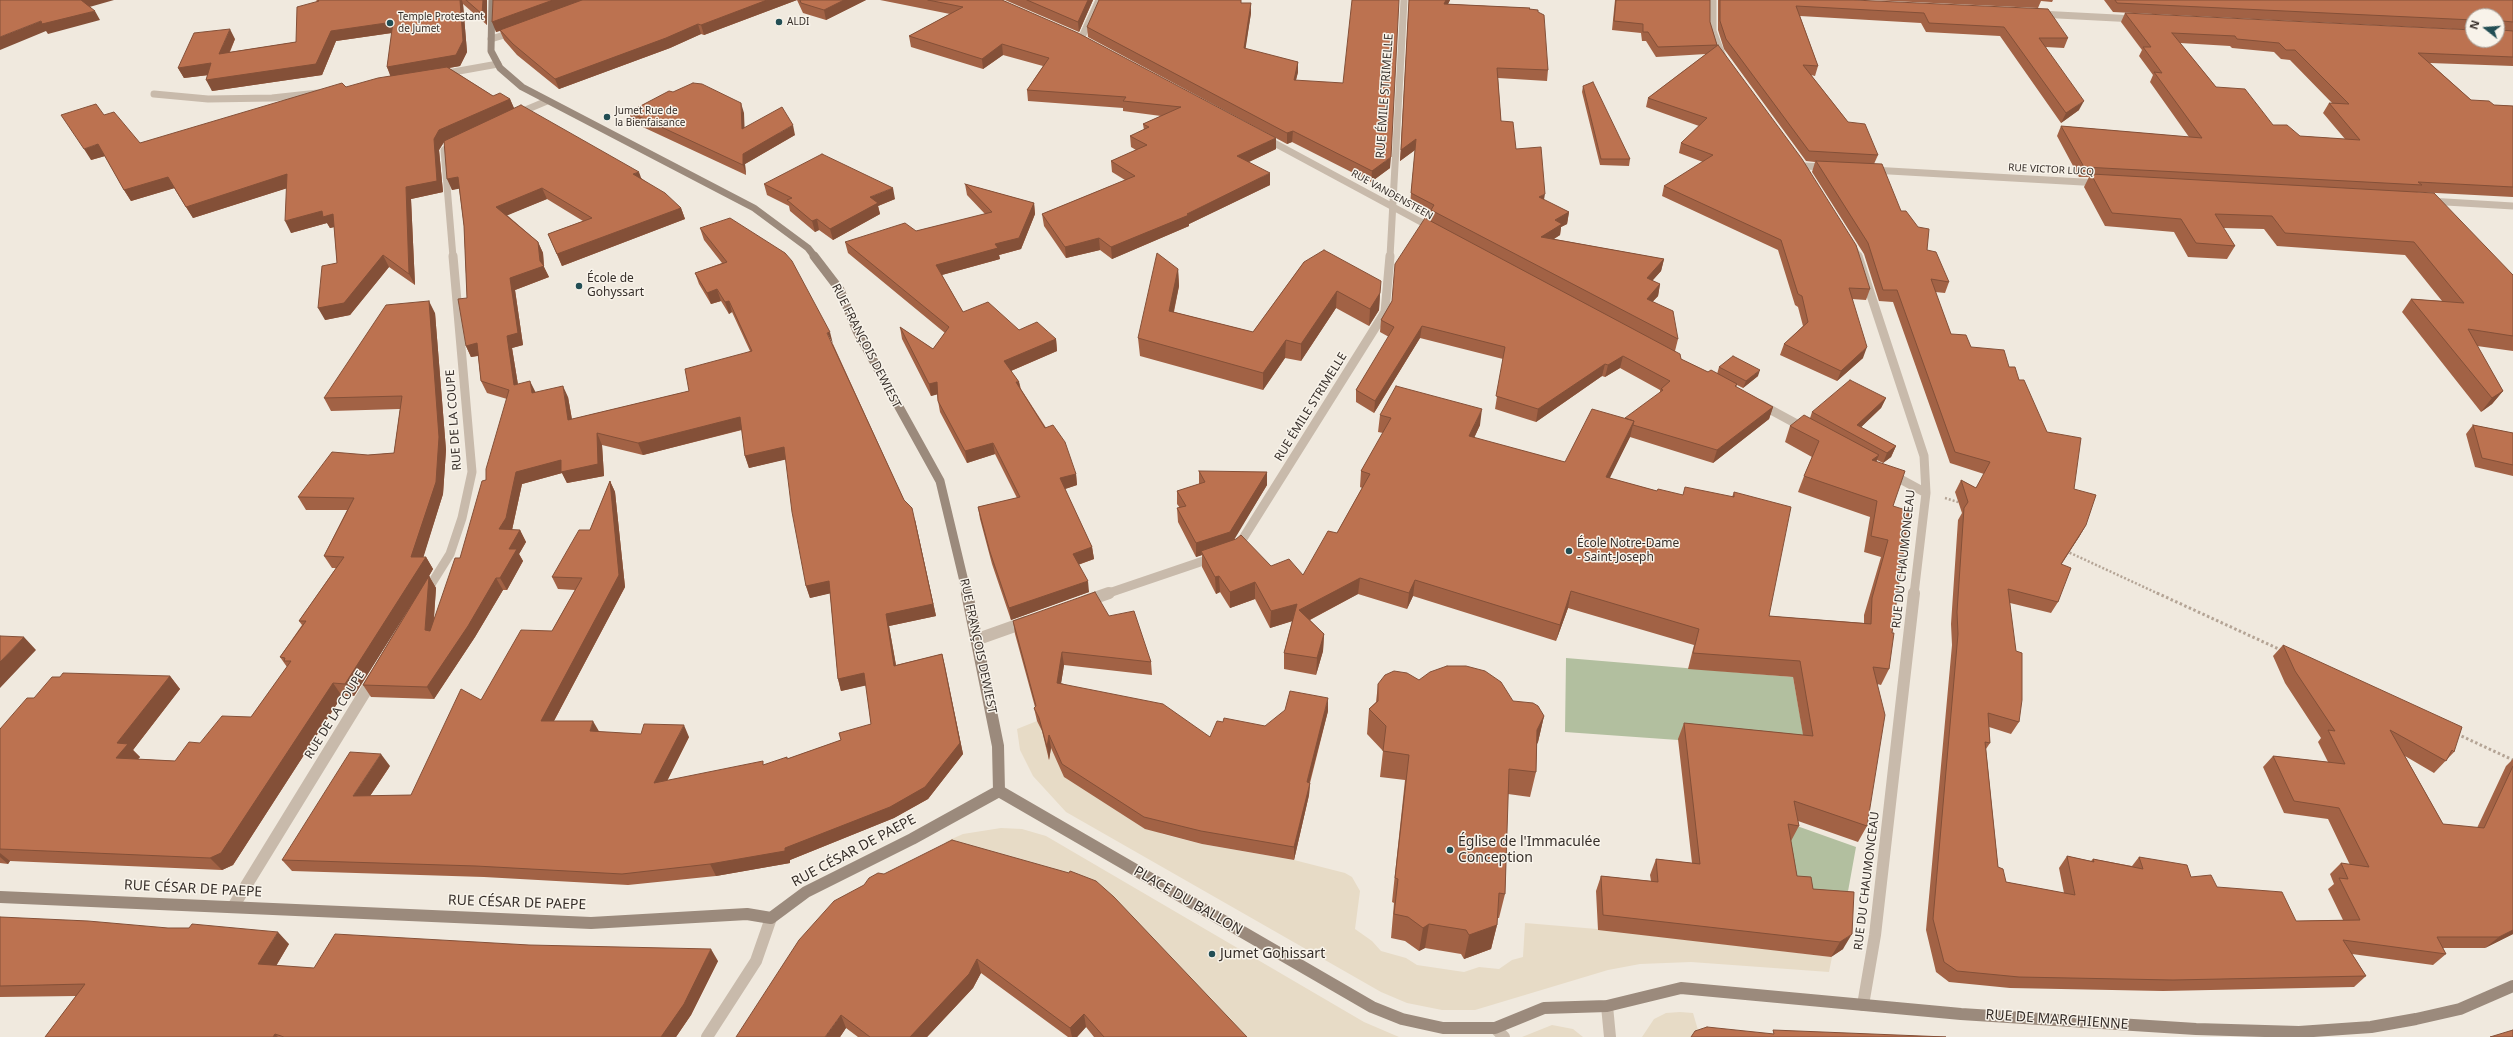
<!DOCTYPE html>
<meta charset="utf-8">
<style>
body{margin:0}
#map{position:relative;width:2513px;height:1037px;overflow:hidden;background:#f0e9de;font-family:"Noto Sans",sans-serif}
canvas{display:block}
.north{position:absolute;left:2465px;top:8px;width:40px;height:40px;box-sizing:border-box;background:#f8f3ea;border:1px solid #aaa49d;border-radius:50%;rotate:287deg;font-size:11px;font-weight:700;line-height:16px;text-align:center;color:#362e29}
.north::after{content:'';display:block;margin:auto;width:14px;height:18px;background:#224e54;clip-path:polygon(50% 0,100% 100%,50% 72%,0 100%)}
</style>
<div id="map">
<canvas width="2513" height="1037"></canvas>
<div class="north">N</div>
</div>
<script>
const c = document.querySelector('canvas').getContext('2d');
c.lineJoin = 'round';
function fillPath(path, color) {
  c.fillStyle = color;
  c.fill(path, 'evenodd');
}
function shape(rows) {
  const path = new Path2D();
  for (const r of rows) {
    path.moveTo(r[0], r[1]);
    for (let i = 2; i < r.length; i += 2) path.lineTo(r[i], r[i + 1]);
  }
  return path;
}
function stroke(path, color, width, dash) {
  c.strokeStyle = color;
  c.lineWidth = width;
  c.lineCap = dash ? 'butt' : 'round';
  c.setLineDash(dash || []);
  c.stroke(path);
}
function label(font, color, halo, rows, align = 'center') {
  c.font = font + ' "Noto Sans",sans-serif';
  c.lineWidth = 3;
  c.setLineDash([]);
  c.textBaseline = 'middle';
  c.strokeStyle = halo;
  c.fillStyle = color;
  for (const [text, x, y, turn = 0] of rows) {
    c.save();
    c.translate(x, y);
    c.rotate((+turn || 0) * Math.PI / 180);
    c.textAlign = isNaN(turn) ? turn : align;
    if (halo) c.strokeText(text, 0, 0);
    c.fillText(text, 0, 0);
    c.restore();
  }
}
fillPath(shape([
 [1566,658,1793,677,1805,744,1678,740,1565,732],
 [1797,826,1856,847,1845,908,1805,905,1759,855]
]), '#b2bf9f');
fillPath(shape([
 [1037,721,1067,778,1142,827,1147,823,1162,834,1202,844,1294,860,1345,873,1352,877,1360,891,1355,929,1372,941,1381,951,1406,958,1417,965,1464,972,1479,967,1499,969,1512,960,1523,957,1525,923,1597,929,1832,957,1829,972,1691,962,1640,964,1608,970,1475,1010,1442,1010,1407,1003,1381,992,1066,812,1033,776,1020,750,1017,729],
 [1001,828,1022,829,1046,836,1364,1022,1399,1037,1233,1037,956,854,945,842,963,834],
 [1680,1012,1693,1013,1700,1037,1642,1037,1654,1019,1666,1013],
 [1552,1025,1573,1029,1583,1037,1522,1037]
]), '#e7dbc6');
stroke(shape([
 [1945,498,1961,503],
 [2066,551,2159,594]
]), '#b4a495', 2.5, [2, 2]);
stroke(shape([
 [2157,593,2281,650],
 [2457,734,2513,760]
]), '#b4a495', 3, [2.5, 2.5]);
stroke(shape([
 [442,74,498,64],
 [154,94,208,99,272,98,318,93]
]), '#c8baab', 7);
stroke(shape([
 [1713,0,1713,31,1723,57],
 [2039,14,2135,19],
 [491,39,514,32],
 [1081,39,1099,0],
 [516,114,547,101],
 [1265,138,1434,229],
 [1803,166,1826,167],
 [1872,170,2100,183],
 [2429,201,2513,206],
 [1854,249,1859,257],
 [453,257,444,150,456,141],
 [1390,257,1404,0]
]), '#c8baab', 7);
stroke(shape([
 [1858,256,1924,456,1926,493,1914,594],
 [1760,404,1806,429],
 [1891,474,1926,493],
 [1237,548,1385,312,1390,256],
 [425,594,450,554,462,518,472,472,453,256],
 [1106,594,1215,557]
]), '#c8baab', 9);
stroke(shape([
 [1086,601,1109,593],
 [978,639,1026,622],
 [233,907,373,679],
 [1863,1005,1875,935,1914,593],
 [1607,1006,1610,1037],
 [1495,1028,1504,1037],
 [707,1037,756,961,771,918]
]), '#c8baab', 12);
stroke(shape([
 [492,0,491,51,500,68,522,87,754,208,808,248,815,257]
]), '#9b8a7c', 7);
stroke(shape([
 [814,256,840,290,857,331,940,481,967,594]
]), '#9b8a7c', 9);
stroke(shape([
 [967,593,998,746,999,791],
 [999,791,1372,1007,1402,1019,1443,1028,1495,1028,1544,1008,1607,1006,1681,988,1961,1014,2196,1029,2299,1032,2371,1027,2416,1019,2460,1009,2513,986],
 [0,897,591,923,747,914,771,918,806,892,912,839,999,791]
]), '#9b8a7c', 12);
fillPath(shape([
 [316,0,487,0,487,25,463,4,467,52,460,66,449,68,493,96,510,99,514,109,641,178,681,208,685,219,562,266,548,234,583,221,547,199,507,215,538,242,543,253,544,267,549,277,515,290,523,345,512,348,518,385,535,392,568,397,572,419,689,391,750,351,732,312,729,314,721,301,711,304,699,284,695,273,722,263,704,240,700,228,833,344,904,500,915,520,936,616,889,626,896,665,942,654,945,666,963,754,928,799,894,818,790,860,790,863,716,876,628,885,484,877,292,871,282,860,390,766,370,796,411,795,481,700,552,631,575,590,558,589,552,577,590,530,610,481,615,492,625,587,554,721,599,732,689,737,667,781,764,765,787,759,841,740,871,724,866,685,841,691,838,679,830,593,810,598,806,586,786,459,749,468,745,456,742,430,643,455,602,445,604,476,567,483,562,473,522,484,512,530,520,530,526,542,519,554,523,561,507,590,503,590,475,637,434,699,371,697,363,685,414,600,354,696,342,696,233,865,222,870,10,861,8,864,0,863,0,729,34,698,170,676,180,689,133,750,140,757,138,759,175,761,200,743,251,717,287,667,280,657,302,625,299,621,336,568,332,568,324,556,347,510,306,510,298,497,368,455,394,453,400,409,331,411,324,398,435,313,446,450,443,494,423,557,426,557,433,569,429,576,436,588,434,619,460,558,486,480,507,399,487,393,481,381,478,356,471,357,466,346,467,298,464,226,459,188,452,190,444,142,439,150,443,192,411,199,415,285,389,267,350,315,325,320,337,263,334,227,330,228,327,223,291,233,287,188,193,218,174,188,131,201,124,190,105,156,91,160,104,115,140,143,391,76,387,67,392,33,336,41,322,75,212,91,208,75,184,78,178,68,235,39,230,52,296,42,317,1],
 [493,0,797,0,704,35,701,34,670,48,559,89,517,55,504,40,500,31,496,32],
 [797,0,866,0,826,20,803,13],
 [880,0,1002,0,1276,149,1249,162,1270,185,1189,224,1189,226,1112,259,1100,250,1066,258,1044,226,1042,214,1125,180,1112,172,1111,161,1136,150,1131,147,1130,136,1144,130,1143,124,1161,116,1123,111,1123,108,1028,101,1027,90,1043,66,1003,55,983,69,911,47,909,36,950,14],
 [1005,0,1093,0,1079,32],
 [1409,0,1450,0,1448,4,1530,8,1530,9,1538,12,1548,70,1547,81,1498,78,1501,121,1516,149,1544,200,1569,212,1567,224,1561,227,1560,235,1554,239,1664,259,1661,271,1652,281,1660,284,1658,296,1652,302,1678,339,1675,351,1681,359,1708,372,1717,374,1719,367,1758,376,1743,388,1737,385,1736,387,1773,407,1769,419,1713,463,1630,437,1609,478,1657,491,1683,495,1732,497,1734,492,1769,616,1864,623,1864,615,1881,557,1864,552,1870,517,1798,492,1804,476,1812,457,1785,442,1790,426,1810,418,1812,412,1886,398,1881,408,1861,427,1896,446,1891,457,1883,463,1877,460,1876,462,1893,506,1892,633,1889,669,1881,685,1877,684,1867,826,1858,842,1798,821,1799,826,1791,841,1797,876,1813,889,1854,892,1843,949,1831,957,1598,930,1596,891,1601,876,1651,881,1650,875,1656,859,1692,863,1678,739,1684,723,1803,735,1793,677,1688,669,1694,645,1568,608,1556,641,1413,596,1407,609,1358,594,1310,620,1324,634,1323,651,1316,675,1284,669,1284,653,1292,621,1270,628,1255,599,1230,608,1220,592,1216,594,1202,567,1202,555,1196,557,1178,522,1177,508,1180,508,1177,504,1177,491,1199,484,1199,471,1267,485,1233,540,1271,566,1303,575,1337,533,1362,488,1360,487,1361,471,1383,433,1378,432,1380,415,1480,425,1474,438,1565,462,1660,393,1660,390,1620,368,1605,377,1602,376,1536,422,1495,409,1503,359,1420,338,1374,413,1356,402,1356,390,1389,337,1380,332,1381,320,1392,301,1430,220,1430,215,1410,204,1415,150,1400,161],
 [1615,0,1710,0,1710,22,1717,45,1717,46,1870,289,1866,300,1852,299,1863,358,1837,381,1780,355,1784,344,1803,326,1798,307,1795,305,1778,250,1662,196,1664,186,1703,162,1679,153,1681,143,1699,126,1646,107,1648,98,1706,54,1656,57,1646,41,1642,41,1641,33,1612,30],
 [1718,0,1854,0,2068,38,2064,48,2046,47,2079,110,2061,123,2000,36,1926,32,1921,23,1800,16,1818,66,1815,76,1811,75,1848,122,1878,155,1874,164,1901,211,1927,250,1949,282,1945,293,1935,292,1951,334,1971,347,2009,367,2019,380,2047,432,2074,489,2086,525,2079,537,2061,564,2058,602,2051,613,2010,603,2019,722,2011,734,1989,727,1990,743,1986,749,1998,867,2006,882,2064,893,2059,868,2067,856,2091,861,2093,859,2132,866,2139,857,2217,887,2296,921,2343,920,2328,889,2334,884,2330,874,2341,863,2350,865,2328,819,2284,813,2263,767,2273,756,2328,762,2318,742,2321,738,2285,683,2273,656,2283,645,2454,752,2434,773,2405,756,2443,824,2477,828,2506,766,2513,759,2513,934,2485,948,2443,948,2446,954,2433,965,2352,954,2366,976,2354,987,2163,991,2010,988,1949,982,1936,972,1926,930,1952,645,1951,624,1958,520,1962,513,1955,492,1961,480,1976,488,1984,474,1950,463,1893,302,1879,301,1864,254,1812,172,1815,162,1806,161,1724,49,1718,30],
 [1871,0,2053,0,2052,2,2041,1,2038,8],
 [2104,0,2513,0,2513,66,2430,63,2471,100,2494,105,2513,106,2513,197,2417,192,2513,275,2513,351,2477,346,2503,391,2492,404,2481,412,2402,312,2411,299,2442,301,2405,255,2277,246,2264,229,2223,228,2235,246,2227,259,2188,257,2174,232,2105,226,2084,187,2089,177,2079,177,2057,136,2061,126,2189,137,2150,82,2153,75,2139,56,2142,50,2121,22,2125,13,2473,40,2497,16,2473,16,2473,30,2113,12],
 [2180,43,2230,46,2232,48,2274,52,2281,59,2290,60,2332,103,2329,103,2323,113,2345,139,2300,136,2273,125,2216,87],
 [1242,3,1251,13,1245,49,1298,62,1298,72,1296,80,1390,168,1371,182,1292,142,1287,144,1088,37,1087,27],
 [1583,86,1630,159,1629,166,1600,165,1582,92],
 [673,92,744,113,744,128,795,135,745,164,746,175,632,122,629,112],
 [764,184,895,199,878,206,880,214,833,240,819,230,815,232,790,211,789,206,767,195],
 [965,184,1034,203,1035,214,1021,249,999,255,1000,259,942,275,963,312,1019,330,1056,339,1057,351,1011,371,1019,382,1021,389,1076,474,1077,485,1065,489,1092,547,1094,559,1078,565,1089,592,1011,620,992,564,980,519,978,507,1017,498,995,454,967,463,940,412,938,401,937,394,931,396,902,339,900,327,933,349,945,333,848,253,845,242,916,231,985,214,967,195],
 [1304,262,1380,293,1379,310,1369,326,1336,308,1301,361,1285,358,1263,390,1140,356,1138,338,1178,269,1179,286,1174,312,1253,332],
 [2473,425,2513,433,2513,476,2475,467,2466,434],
 [1109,616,1151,662,1152,675,1064,665,1061,683,1210,737,1223,722,1265,726,1328,711,1310,783,1309,795,1294,860,1202,844,1145,829,1064,777,1051,748,1049,760,1042,731,1037,721,1034,708,1035,707,1015,634,1013,621],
 [1419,680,1513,701,1544,716,1538,742,1537,744,1536,772,1530,797,1508,794,1505,894,1499,918,1497,918,1497,925,1491,949,1464,959,1461,954,1425,948,1419,951,1405,941,1391,938,1394,903,1392,902,1405,780,1380,777,1383,751,1367,734,1369,709,1376,702,1378,684],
 [834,901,1247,1037,1094,1037,1086,1027,1077,1037,1068,1037,981,973,973,988,927,1037,858,1037,846,1028,840,1037],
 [0,917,289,944,276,966,314,968,718,961,691,1015,676,1037,45,1037,76,996,0,997]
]), '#a26245');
fillPath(shape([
 [81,0,114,0,86,8],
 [460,0,462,0,463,4,467,52,460,66,391,78,387,67],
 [483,0,487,0,487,25,482,14],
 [553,0,584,0,496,32,492,22],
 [767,0,797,0,704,35,701,25],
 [844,0,866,0,826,20,824,10],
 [1088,0,1093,0,1079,32,1078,22],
 [1446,0,1450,0,1443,14,1444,4],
 [1251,3,1251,13,1244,59,1244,48],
 [95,11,100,20,48,34,46,31,0,50,0,37,41,21],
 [2503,21,2497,30,2498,25],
 [393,22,398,32,336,41,322,75,212,91,206,80,331,31],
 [698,24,701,34,670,48,559,89,555,79],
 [230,29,235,39,224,64,219,54],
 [1002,44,1003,55,983,69,982,59],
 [1298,62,1298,72,1293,91,1294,80],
 [211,63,217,74,184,78,178,68],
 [510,99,515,110,444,142,439,150,443,192,411,199,415,285,409,274,406,187,439,130],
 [2084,101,2079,110,2061,123,2066,113],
 [741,103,744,113,745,139,742,129],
 [793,125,795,135,745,164,746,175,743,165,743,154],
 [1293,131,1292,142,1287,144,1287,133],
 [1276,138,1276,149,1238,167,1237,156],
 [1416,139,1415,150,1400,161,1401,150],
 [98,144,105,156,91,160,84,149],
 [1391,157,1390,168,1371,182,1372,171],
 [639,172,643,183,633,174],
 [1270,173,1270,185,1189,224,1189,226,1112,259,1111,247,1187,214],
 [287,174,294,186,193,218,186,207],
 [168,177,175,188,131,201,124,190],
 [458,177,463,188,452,190,447,179],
 [542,188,547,199,501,218,496,207],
 [893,188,895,199,878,206,880,214,833,240,830,229,870,197],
 [1545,194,1543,205,1539,197],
 [1034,203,1035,214,1021,249,999,255,1000,259,938,276,936,265,995,244],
 [681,208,685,219,562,266,557,254],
 [322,211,333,214,339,226,330,228,327,223,291,233,285,221],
 [1569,212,1567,224,1561,227,1560,235,1539,248,1541,237,1555,220],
 [817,219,819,230,815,232,812,221],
 [1099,238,1100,250,1066,258,1065,247],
 [538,242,543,253,544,267,549,277,515,290,523,345,512,348,520,397,514,385,507,336,510,278,540,261],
 [383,255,389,267,350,315,325,320,318,308],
 [1664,259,1661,271,1644,290,1647,278],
 [1178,269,1179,286,1170,328,1169,311],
 [1660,284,1658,296,1644,311,1647,299],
 [717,289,721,301,711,304,707,293],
 [1337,291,1336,308,1301,361,1301,344],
 [1380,293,1379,310,1369,326,1370,309],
 [429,301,435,313,446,450,443,494,421,565,426,557,433,569,429,576,436,588,432,642,425,630,429,577,354,696,345,684,411,557],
 [729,301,732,312,729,314,725,302],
 [1422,326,1420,338,1374,413,1375,401],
 [830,332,833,344,827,333],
 [1056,339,1057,351,1006,373,1004,361],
 [1286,340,1285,358,1263,390,1263,373],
 [477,343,482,355,471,357,466,346],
 [1867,347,1863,358,1837,381,1841,371],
 [1623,356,1620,368,1605,377,1608,365],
 [1605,364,1602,376,1536,422,1538,409],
 [1760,370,1758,376,1743,388,1746,381],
 [530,381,536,393,532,393],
 [937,382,939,394,931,396,929,384],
 [1016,382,1019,382,1021,393],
 [563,386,568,397,574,432,568,420],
 [2503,391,2492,404,2481,412,2492,398],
 [1886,398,1881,408,1853,435,1857,425],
 [1773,407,1769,419,1713,463,1717,450],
 [1482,409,1480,425,1467,453,1469,436],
 [740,417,744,429,643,455,638,443],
 [1634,421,1630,437,1602,494,1606,477],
 [597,433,602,445,604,476,567,483,562,473,522,484,512,530,499,529,516,472],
 [993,443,995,454,967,463,965,451],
 [1896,446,1891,457,1883,463,1887,453],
 [784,447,788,459,749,468,745,456],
 [1879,455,1872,471,1872,460],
 [1267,472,1267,485,1231,545,1201,551,1202,555,1196,557,1196,543],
 [1076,474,1077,485,1062,490,1060,478],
 [610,481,615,492,625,587,548,732,541,721],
 [915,520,936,616,889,626,898,677,894,666,886,614],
 [2086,525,2079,537,2054,576,2061,564],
 [520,530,526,542,519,554,523,561,507,590,500,578,509,549],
 [1092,547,1094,559,1074,566,1073,554],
 [1219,576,1220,592,1216,594,1215,577],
 [496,578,503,590,475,637,434,699,427,687],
 [1360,578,1358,594,1298,626,1299,610],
 [1415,580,1413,596,1407,609,1409,593],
 [829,581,832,593,810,598,806,586],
 [1088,581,1089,592,1011,620,1009,608],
 [1255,582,1255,599,1230,608,1230,592],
 [1571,591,1568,608,1556,641,1560,625],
 [1297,604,1296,620,1270,628,1271,611],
 [1324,634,1323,651,1316,675,1317,658],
 [24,637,36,650,0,688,0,662],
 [1062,652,1064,665,1059,696,1057,683],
 [942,654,963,754,928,799,894,818,790,860,790,863,716,876,710,864,785,848],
 [864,673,868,685,841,691,838,679],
 [170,676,180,689,133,750,140,757,128,770,116,758,117,743],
 [333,683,342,696,233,865,222,870,210,858],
 [1328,698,1328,711,1306,795,1307,782],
 [1544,716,1538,742,1531,755,1537,730],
 [593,721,600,733,590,731],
 [684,725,689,737,660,795,654,783],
 [1049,735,1051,748,1049,760,1047,747],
 [381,754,390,766,362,808,353,796],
 [1310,783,1309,795,1294,860,1294,847],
 [0,853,10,861,8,864,0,857],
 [1429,924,1425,948,1419,951,1423,928],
 [1497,925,1491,949,1464,959,1469,935],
 [2513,930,2513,934,2485,948,2499,937],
 [278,932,289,944,270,976,258,964],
 [1852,934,1843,949,1831,957,1840,942],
 [711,949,718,961,691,1015,676,1037,661,1037],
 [977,959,981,973,973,988,927,1037,910,1037],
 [1084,1014,1086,1027,1077,1037,1072,1037,1070,1028],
 [841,1015,846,1028,840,1037,825,1037],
 [275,1034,278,1037,273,1037]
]), '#845038');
const building = shape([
 [0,0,81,0,95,11,42,24,41,21,0,37,0,0],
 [318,0,460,0,463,41,456,55,387,67,393,22,331,31,316,64,206,80,211,63,178,68,194,33,230,29,219,54,296,42,297,7,319,1,318,0],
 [466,0,483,0,482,14,466,0],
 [493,0,553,0,492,22,493,0],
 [582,0,767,0,701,25,698,24,666,38,555,79,513,44,500,30,582,0],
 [800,0,844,0,824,10,801,3,800,0],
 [928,0,1002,0,1078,33,1276,138,1237,156,1270,173,1187,214,1189,215,1111,247,1099,238,1065,247,1042,214,1135,176,1111,161,1147,145,1130,136,1149,127,1143,124,1181,107,1123,101,1126,97,1027,90,1049,58,1002,44,982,59,909,36,963,7,928,0],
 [1027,0,1088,0,1078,22,1027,0],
 [1099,0,1241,0,1241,3,1251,3,1244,48,1298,62,1294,80,1343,83,1352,0,1399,0,1391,157,1372,171,1293,131,1287,133,1087,27,1099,0],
 [1409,0,1446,0,1444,4,1530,8,1529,9,1538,10,1538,12,1544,15,1548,70,1497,68,1501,121,1513,122,1516,149,1541,147,1545,194,1539,197,1569,212,1555,220,1562,224,1541,237,1664,259,1647,278,1660,284,1647,299,1673,311,1678,339,1431,210,1434,205,1411,193,1416,139,1401,150,1409,0],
 [1616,0,1710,0,1710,22,1717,45,1658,47,1648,32,1643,32,1643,24,1614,21,1616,0],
 [1720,0,1854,0,2048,9,2068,38,2039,38,2084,101,2066,113,2004,27,1929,23,1924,13,1796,6,1818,66,1803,65,1848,122,1865,124,1878,155,1809,151,1726,39,1720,21,1720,0],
 [2115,0,2513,0,2513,22,2503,21,2498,25,2501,30,2513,31,2513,57,2418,53,2471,100,2489,101,2494,105,2513,106,2513,187,2418,182,2422,185,2084,167,2061,126,2202,138,2154,72,2162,73,2143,47,2151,47,2125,13,2473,30,2473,40,2497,40,2497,16,2473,16,2473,20,2117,3,2115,0],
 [2172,33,2235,36,2237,39,2279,43,2286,50,2295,50,2349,104,2329,103,2360,140,2300,136,2287,125,2273,125,2245,89,2216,87,2172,33],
 [1718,45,1802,159,1856,245,1870,289,1849,288,1867,347,1841,371,1784,344,1808,322,1802,296,1798,294,1781,240,1664,186,1713,155,1681,143,1707,118,1648,98,1718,45],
 [447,67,493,96,500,93,510,99,439,130,434,139,437,181,406,187,409,274,383,255,344,303,318,308,322,266,337,263,333,214,323,217,322,211,285,221,287,174,186,207,168,177,124,190,98,144,84,149,61,115,96,104,104,115,114,112,140,143,342,83,346,87,378,78,447,67],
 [1593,82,1630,159,1601,159,1583,86,1593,82],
 [693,83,702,84,741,103,742,129,782,107,793,125,743,154,743,165,629,112,669,91,673,92,693,83],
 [521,105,639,172,633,174,665,193,681,208,557,254,548,234,592,218,542,188,496,207,538,242,540,261,544,266,510,278,518,333,507,336,514,385,530,381,532,393,563,386,568,420,689,391,685,369,752,351,729,301,725,302,717,289,707,293,695,273,727,262,700,228,730,218,785,253,792,261,830,332,827,333,904,500,912,508,933,604,886,614,894,666,942,654,960,743,925,787,890,807,785,848,785,851,710,864,622,874,476,866,282,860,350,752,381,754,353,796,411,795,461,689,481,700,521,630,552,631,582,578,552,577,579,530,590,530,610,481,619,575,541,721,593,721,590,731,641,734,644,724,684,725,654,783,763,761,763,765,787,757,787,759,841,740,839,733,871,724,864,673,838,679,829,581,806,586,792,512,784,447,745,456,740,417,638,443,597,433,598,464,561,472,561,460,516,472,506,518,499,529,520,530,509,549,517,549,500,578,496,578,468,626,427,687,363,685,429,576,425,630,430,631,455,558,460,558,482,481,486,480,486,469,509,390,481,381,477,343,466,346,458,299,467,298,464,226,458,177,447,179,444,141,521,105],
 [822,154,893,188,870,197,878,203,830,229,817,219,812,221,787,200,792,198,764,184,822,154],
 [1816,161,1882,164,1901,211,1906,211,1918,227,1929,229,1927,250,1936,252,1949,282,1931,279,1951,334,1966,335,1971,347,2004,350,2009,367,2015,367,2019,380,2024,380,2047,432,2081,438,2074,489,2096,495,2086,525,2061,564,2071,568,2058,602,2008,589,2016,651,2022,653,2022,700,2019,722,1988,713,1990,743,1985,742,1998,867,2003,869,2006,882,2075,895,2067,856,2094,862,2093,859,2143,869,2139,857,2187,865,2191,877,2211,875,2217,887,2282,892,2296,921,2360,920,2339,878,2348,879,2341,863,2369,867,2339,808,2294,801,2273,756,2345,764,2328,730,2335,731,2295,671,2283,645,2462,727,2454,752,2452,750,2446,761,2390,730,2443,824,2484,828,2513,766,2513,930,2499,937,2437,937,2446,954,2343,940,2366,976,2173,980,2019,977,1957,971,1944,962,1933,919,1958,634,1957,612,1964,508,1968,502,1961,480,1976,488,1990,462,1955,452,1897,290,1883,290,1868,243,1816,161],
 [2091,174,2434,193,2513,275,2513,336,2468,329,2503,391,2492,398,2411,299,2464,303,2414,242,2285,233,2272,216,2215,214,2235,246,2196,243,2181,219,2112,213,2091,174],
 [965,184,1034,203,1019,238,995,244,998,248,936,265,963,312,988,302,1019,330,1037,322,1056,339,1004,361,1019,382,1016,382,1045,428,1053,425,1065,442,1076,474,1060,478,1092,547,1073,554,1088,581,1009,608,990,552,978,507,1020,497,993,443,965,451,938,401,937,382,929,384,900,327,933,349,949,327,845,242,905,223,916,231,992,212,965,184],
 [1425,218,1680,354,1681,359,1708,372,1711,370,1737,384,1735,386,1773,407,1717,450,1633,425,1634,421,1625,418,1663,390,1661,389,1670,381,1623,356,1608,365,1605,364,1538,409,1496,396,1505,347,1422,326,1375,401,1356,390,1394,327,1381,320,1392,301,1395,264,1425,218],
 [1324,250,1381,281,1380,293,1370,309,1337,291,1301,344,1286,340,1263,373,1138,338,1157,253,1178,269,1169,311,1253,332,1304,262,1324,250],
 [429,301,439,437,436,482,411,557,426,557,345,684,333,683,221,853,210,858,0,849,0,729,27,698,34,698,52,677,60,677,63,673,170,676,117,743,128,744,116,758,175,761,189,742,200,743,222,716,251,717,291,661,284,661,285,658,280,657,306,621,299,621,344,557,324,556,354,498,298,497,332,452,368,455,394,453,402,396,324,398,386,305,429,301],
 [1733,356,1760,370,1746,381,1719,367,1733,356],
 [1850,380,1886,398,1857,425,1896,446,1887,453,1812,412,1850,380],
 [1396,386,1482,409,1469,436,1565,462,1592,409,1634,421,1606,477,1657,491,1658,489,1683,495,1685,487,1734,497,1734,492,1791,507,1769,616,1871,624,1872,598,1888,540,1871,536,1877,501,1804,476,1819,441,1790,426,1804,415,1879,455,1872,460,1905,471,1893,506,1909,511,1892,633,1894,633,1889,669,1873,667,1885,715,1867,826,1794,801,1799,826,1788,824,1797,876,1811,877,1813,889,1854,892,1852,934,1840,942,1603,915,1601,876,1658,882,1656,859,1700,864,1684,723,1813,736,1800,661,1693,653,1699,629,1571,591,1560,625,1415,580,1409,593,1360,578,1299,610,1324,634,1317,658,1284,653,1297,604,1271,611,1255,582,1230,592,1219,576,1215,577,1201,551,1236,539,1241,535,1271,566,1289,559,1303,575,1328,531,1337,533,1370,474,1361,471,1391,418,1380,415,1396,386],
 [2473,425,2513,433,2513,465,2482,458,2473,425],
 [1199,471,1267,472,1230,532,1196,543,1177,508,1186,506,1177,491,1205,482,1199,471],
 [1095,592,1109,616,1134,611,1151,662,1062,652,1057,683,1163,704,1210,737,1217,721,1223,722,1224,718,1265,726,1285,710,1290,691,1328,698,1307,782,1310,783,1294,847,1201,831,1144,817,1062,764,1049,735,1047,747,1039,718,1034,708,1036,706,1013,621,1095,592],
 [0,636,24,637,0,662,0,636],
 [1447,666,1466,666,1485,671,1501,682,1513,701,1533,703,1538,706,1544,716,1537,730,1536,772,1509,769,1505,894,1499,893,1497,925,1469,935,1466,930,1447,927,1429,924,1423,928,1408,917,1394,914,1398,879,1395,878,1409,755,1383,751,1386,726,1369,709,1378,701,1378,684,1385,675,1394,671,1407,673,1419,680,1430,672,1447,666],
 [952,840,1069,873,1070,871,1096,881,1114,897,1247,1037,1104,1037,1084,1014,1070,1028,977,959,969,974,910,1037,870,1037,841,1015,825,1037,736,1037,799,940,834,901,864,885,869,878,878,873,884,874,952,840],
 [0,917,88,921,168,928,189,928,192,924,278,932,258,964,314,968,335,934,529,945,711,949,684,1004,661,1037,284,1037,275,1034,273,1037,45,1037,85,984,0,986,0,917],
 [1707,1027,1774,1034,1773,1030,1946,1037,1691,1037,1695,1031,1707,1027],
 [2513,1030,2513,1037,2490,1037,2513,1030]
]);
fillPath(building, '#bc7250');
stroke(building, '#845038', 1);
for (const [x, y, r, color] of [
 [779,22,4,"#224e54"],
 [390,23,4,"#224e54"],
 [607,117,4,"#224e54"],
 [579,286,4,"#224e54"],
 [1569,551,4,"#224e54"],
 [1450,850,4,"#224e54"],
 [1212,954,4,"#224e54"]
]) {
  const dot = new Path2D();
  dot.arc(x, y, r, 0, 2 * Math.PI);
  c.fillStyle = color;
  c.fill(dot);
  stroke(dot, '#f8f3ea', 1.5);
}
label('10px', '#362e29', '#f8f3ea', [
 ["Temple Protestant",398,17],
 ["de Jumet",398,29],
 ["ALDI",787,22],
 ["Jumet Rue de",615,111],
 ["la Bienfaisance",615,123]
], 'left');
label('10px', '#362e29', '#f8f3ea', [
 ["RUE VICTOR LUCQ",2051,170,3],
 ["RUE VANDENSTEEN",1392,195,29]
]);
label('12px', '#362e29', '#f8f3ea', [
 ["RUE ÉMILE STRIMELLE",1385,96,-86],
 ["RUE FRANÇOIS DEWIEST",866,346,63],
 ["RUE ÉMILE STRIMELLE",1311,407,-58],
 ["RUE DE LA COUPE",454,420,-94],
 ["RUE DU CHAUMONCEAU",1904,559,-84],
 ["RUE FRANÇOIS DEWIEST",978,646,78],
 ["RUE DE LA COUPE",335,715,-58],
 ["RUE DU CHAUMONCEAU",1867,881,-83]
]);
label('12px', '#362e29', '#f8f3ea', [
 ["École de",587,279],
 ["Gohyssart",587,293],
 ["École Notre-Dame",1577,544],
 ["- Saint-Joseph",1577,558]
], 'left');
label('14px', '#362e29', '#f8f3ea', [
 ["Église de l'Immaculée",1458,842],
 ["Conception",1458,858],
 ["Jumet Gohissart",1220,954]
], 'left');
label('14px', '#362e29', '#f8f3ea', [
 ["RUE CÉSAR DE PAEPE",854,851,-28],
 ["RUE CÉSAR DE PAEPE",193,889,3],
 ["PLACE DU BALLON",1188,901,30],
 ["RUE CÉSAR DE PAEPE",517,903,2],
 ["RUE DE MARCHIENNE",2057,1020,4]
]);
</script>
